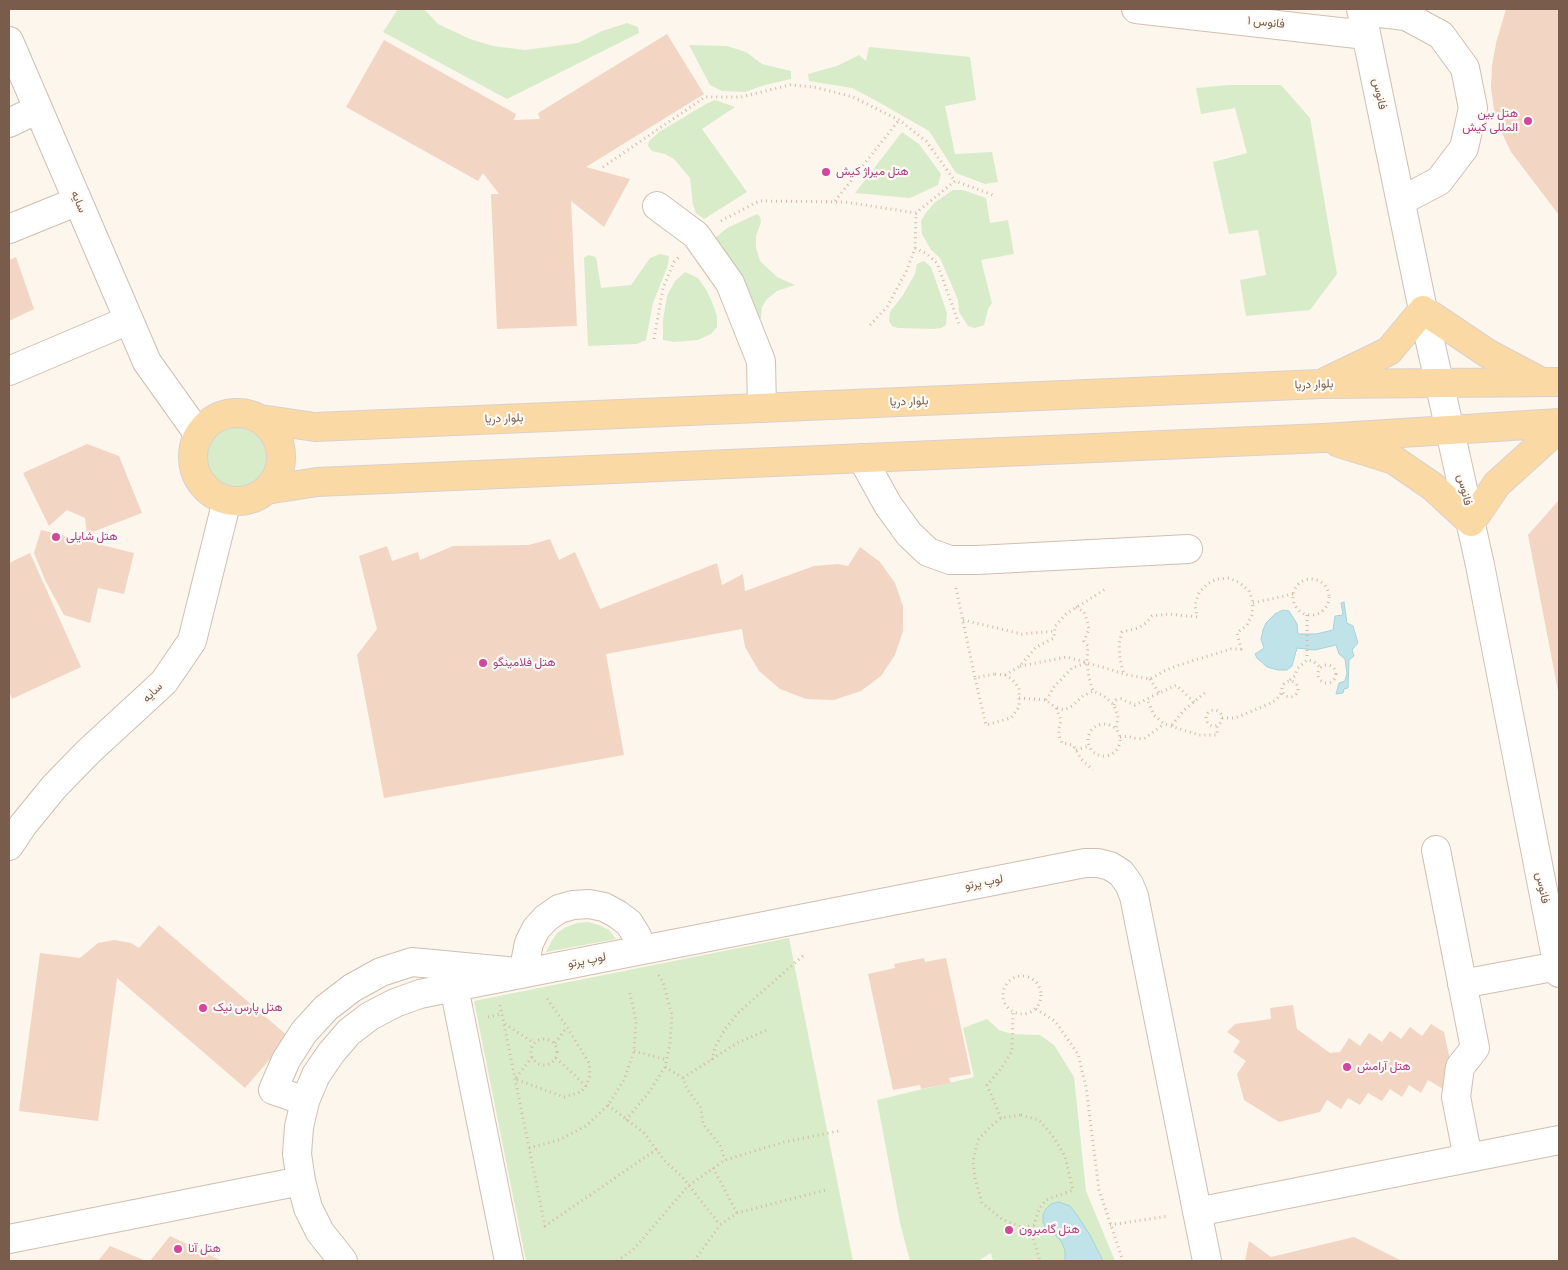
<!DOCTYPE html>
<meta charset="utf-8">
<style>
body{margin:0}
#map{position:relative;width:1568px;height:1270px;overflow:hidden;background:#fdf6ec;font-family:"Titillium Web",sans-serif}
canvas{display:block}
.frame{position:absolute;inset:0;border:10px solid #7a5c4d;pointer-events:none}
</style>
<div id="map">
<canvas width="1568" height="1270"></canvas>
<div class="frame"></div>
</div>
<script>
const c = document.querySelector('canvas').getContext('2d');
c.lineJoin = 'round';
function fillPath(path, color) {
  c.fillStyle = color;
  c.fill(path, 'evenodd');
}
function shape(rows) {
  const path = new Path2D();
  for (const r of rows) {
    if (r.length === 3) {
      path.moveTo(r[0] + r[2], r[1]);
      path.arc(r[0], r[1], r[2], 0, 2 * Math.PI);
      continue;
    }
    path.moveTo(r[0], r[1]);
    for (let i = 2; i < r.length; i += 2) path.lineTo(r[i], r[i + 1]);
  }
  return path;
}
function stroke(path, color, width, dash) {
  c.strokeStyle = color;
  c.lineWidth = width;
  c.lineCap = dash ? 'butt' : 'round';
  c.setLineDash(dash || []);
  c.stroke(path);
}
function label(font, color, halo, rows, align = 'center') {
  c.font = font + ' "Titillium Web",Vazirmatn,sans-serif';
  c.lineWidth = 4.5;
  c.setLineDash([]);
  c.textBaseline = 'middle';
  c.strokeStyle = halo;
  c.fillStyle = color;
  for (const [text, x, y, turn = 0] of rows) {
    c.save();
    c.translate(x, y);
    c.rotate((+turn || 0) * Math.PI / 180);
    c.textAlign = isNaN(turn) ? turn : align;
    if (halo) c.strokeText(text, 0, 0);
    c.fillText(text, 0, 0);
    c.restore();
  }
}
fillPath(shape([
 [398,9,424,9,438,24,470,39,493,46,525,50,578,43,602,31,627,23,638,27,639,33,507,99,383,32],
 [689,45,727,46,746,52,762,64,791,71,791,79,765,85,745,92,722,91,710,85],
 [869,47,970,57,976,100,945,106,955,154,992,152,998,182,985,184,956,173,929,131,875,100,852,88,809,81,808,74,837,66,859,55,866,61],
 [1228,85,1281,85,1310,118,1337,274,1310,310,1246,316,1240,280,1266,275,1258,230,1229,234,1213,162,1247,153,1235,108,1201,114,1196,88],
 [715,100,735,107,702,129,747,192,704,219,696,213,693,205,690,178,674,159,665,154,652,151,648,146,649,141,659,132,706,104],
 [902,132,919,144,941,174,938,185,910,198,855,193],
 [953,190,963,190,986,198,990,223,1008,220,1014,254,981,260,992,303,988,309,984,325,975,328,968,326,959,312,958,300,940,258,931,250,922,234,921,221,925,214,934,203],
 [757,214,760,217,761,222,756,236,756,248,760,261,777,277,795,285,777,291,767,299,762,307,761,318,757,320,715,238,727,228],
 [660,254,669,256,668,265,653,303,646,340,637,344,588,346,584,258,588,255,596,257,601,288,631,285,650,258],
 [924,261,931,267,947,313,946,325,941,328,933,329,898,328,892,326,889,321,890,312,903,295,915,274,917,264],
 [685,272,698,278,707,291,712,302,717,316,717,327,711,334,698,340,674,342,663,340,663,320,667,296,675,281],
 [237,457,31],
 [588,922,599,925,609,930,616,939,546,952,551,942,557,933,566,927,577,923],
 [789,938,853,1261,526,1261,474,1001],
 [987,1019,999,1030,1012,1034,1040,1035,1054,1045,1074,1077,1086,1191,1115,1261,993,1261,991,1253,978,1261,910,1261,900,1223,877,1100,974,1077,963,1028]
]), '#d8ecc9');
const water = shape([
 [1344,602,1347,623,1353,626,1358,643,1352,650,1354,656,1349,660,1348,688,1344,689,1343,693,1336,694,1339,683,1345,681,1347,673,1345,659,1339,654,1336,645,1315,650,1297,648,1292,666,1287,670,1278,670,1267,667,1257,658,1255,654,1264,648,1261,639,1263,630,1266,623,1275,614,1283,610,1289,611,1297,624,1298,634,1316,634,1333,630,1335,616,1343,615,1341,603,1344,602],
 [1059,1202,1070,1206,1077,1215,1090,1235,1103,1261,1065,1261,1065,1250,1061,1241,1054,1234,1046,1229,1043,1222,1043,1215,1046,1209,1051,1204,1059,1202]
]);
fillPath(water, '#bfe3e8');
stroke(water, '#a5d3da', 1);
fillPath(shape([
 [1506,9,1559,9,1559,215,1511,152,1501,131,1494,110,1491,88,1492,66,1496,43],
 [667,34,704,94,586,167,630,179,604,227,571,201,577,326,497,329,491,194,499,194,483,173,478,181,346,107,384,40,516,114,514,120,540,119,538,113],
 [16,257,34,309,9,321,9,260],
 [87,444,119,456,142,513,87,534,85,518,67,510,49,526,23,473],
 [1559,500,1559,691,1558,691,1528,535],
 [41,530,134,553,124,594,98,588,90,623,64,615,45,580,34,553],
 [550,539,559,560,575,552,600,609,717,563,722,585,743,574,745,591,814,566,838,564,848,566,860,547,880,562,895,583,903,606,903,631,895,655,881,676,861,691,834,700,806,699,780,689,759,671,745,647,742,629,606,654,624,755,384,798,357,655,377,629,359,556,387,546,392,561,418,552,420,560,453,546,529,545],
 [30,553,81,667,12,699,9,691,9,563],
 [159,925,289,1037,245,1088,117,978,98,1121,19,1111,40,953,80,958,98,943,114,940,131,943,139,948],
 [924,958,925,962,946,958,971,1074,949,1078,951,1083,921,1089,920,1085,893,1090,868,974,895,968,894,964],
 [1293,1005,1297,1029,1330,1053,1340,1052,1349,1038,1360,1046,1369,1033,1382,1042,1390,1031,1401,1039,1410,1027,1422,1036,1431,1024,1444,1032,1453,1074,1443,1089,1428,1080,1421,1093,1409,1085,1402,1097,1390,1089,1382,1101,1368,1093,1360,1105,1348,1098,1341,1109,1327,1100,1320,1112,1279,1122,1244,1100,1237,1074,1246,1061,1233,1052,1240,1041,1227,1032,1235,1024,1271,1019,1270,1008],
 [170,1236,222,1261,150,1261],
 [1354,1237,1402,1261,1245,1261,1249,1241,1271,1257],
 [110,1246,146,1261,98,1261]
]), '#f3d5c3');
const minor = shape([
 [1136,9,1366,35],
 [1361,9,1423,310,1480,565,1559,973],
 [1362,11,1406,16,1441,35,1465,68,1473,108,1464,148,1439,181,1401,201],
 [9,41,147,362,199,435],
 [9,123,38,109],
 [657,206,696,235,730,283,761,361,762,408],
 [9,229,78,201],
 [9,371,129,320],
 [862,458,888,505,909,534,928,552,950,560,977,560,1188,549],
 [9,846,23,825,54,787,88,752,164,682,192,641,227,500],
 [1436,850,1475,1048,1460,1067,1456,1097,1468,1158],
 [1462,984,1558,966],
 [454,987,509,1261],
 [305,1101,273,1090,286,1060,304,1032,326,1008,352,988,381,972,412,962,527,973,526,958,529,943,536,929,546,918,559,909,573,905,589,904,604,907,617,914,629,923,637,936,642,950],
 [1197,1212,1559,1140],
 [9,1239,301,1181],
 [343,1261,320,1232,308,1208,301,1181,297,1154,299,1127,305,1101,316,1075,331,1053,349,1032,370,1016,395,1003,420,994,454,987,1085,863,1098,863,1110,866,1121,873,1129,884,1134,896,1207,1261]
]);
const major = shape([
 [1327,381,1389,351,1423,310,1487,353,1538,380],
 [237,457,44],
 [260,419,315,427,1321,384,1559,382],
 [1339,443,1394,460,1432,486,1471,522,1497,484,1559,428],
 [266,490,317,482,1323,438,1559,423]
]);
stroke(minor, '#d1beb0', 30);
stroke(major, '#dad1cd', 30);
stroke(shape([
 [603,167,705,97,741,97,790,85,814,87,853,97,899,120,926,141,955,181],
 [835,201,899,120],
 [721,221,759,201,845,202,916,213,955,181,993,195],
 [915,248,927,254,937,263,960,327],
 [870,325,887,307,907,270,915,248,916,213],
 [654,339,663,288,674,262,679,257],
 [1311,597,18],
 [956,588,975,678],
 [1253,603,1293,594],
 [1076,607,1084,612,1087,620,1089,629,1084,641,1088,646,1087,662,1089,678,1093,691,1104,696,1114,705,1118,716,1116,730],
 [1307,615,1307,660],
 [963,620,1022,634,1055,631],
 [1327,674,9],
 [1020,666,1067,657,1098,666,1109,669,1124,674,1128,675,1150,679,1164,671,1179,665,1231,649,1241,649,1237,633,1247,625,1252,615,1253,603,1249,591,1240,583,1229,578,1217,579,1207,584,1199,593,1195,605,1197,617,1169,614,1152,616,1146,623,1138,628,1122,632,1119,644,1120,660,1124,674],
 [995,674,1005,675,1012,679,1019,688,1019,707,1011,718,986,725,975,678,995,674],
 [1005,675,1020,666,1036,647,1054,638,1055,626,1066,614,1107,588],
 [1150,679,1159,693],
 [1290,680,1295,676,1297,669,1307,660,1313,661,1320,667],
 [1290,689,8],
 [1019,698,1046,700,1056,708,1061,720,1059,728,1059,736,1062,743,1073,745,1081,759,1093,770],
 [1046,700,1051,693,1052,689,1072,668,1086,663],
 [1194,702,1176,685,1147,699,1154,715,1164,724,1199,735,1217,735,1217,726],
 [1114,705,1116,700,1121,699,1135,705,1147,699],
 [1057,708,1064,710,1072,706,1083,696,1093,691],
 [1214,718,8],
 [1222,718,1235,718,1269,704,1277,699,1282,692],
 [1104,740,16],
 [1172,725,1183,711,1206,692],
 [1120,737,1127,736,1133,738,1144,739,1164,724],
 [1076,750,1089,746],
 [1022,995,19],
 [500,1005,545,1226,657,1149],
 [1036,1009,1055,1021,1078,1054,1086,1087,1099,1190,1123,1261],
 [488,1017,502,1014],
 [505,1024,534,1043],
 [544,1052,13],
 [555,1043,567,1027],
 [634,1051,667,1060],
 [532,1057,515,1079,564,1097,581,1092,586,1086,590,1076,589,1063,567,1027,545,996],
 [556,1058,586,1086],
 [712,1060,715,1047,725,1029,739,1012,805,954],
 [665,1067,683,1078,687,1089,701,1108,703,1124,720,1145,725,1160],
 [683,1078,737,1043,767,1030],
 [608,1105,644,1133,664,1160,683,1178,720,1225],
 [1021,1115,1039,1120,1052,1135,1065,1156,1073,1190,1046,1200,1039,1209,1034,1225,1023,1228,1002,1219,982,1203,975,1178,973,1161,978,1140,991,1126,1001,1118,1021,1115],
 [1001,1118,987,1085,1001,1069,1012,1051,1013,1013],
 [626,1120,649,1092,665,1067,670,1044,672,1015,663,982,658,974],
 [529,1148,559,1140,586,1126,608,1105,624,1080,634,1051,636,1021,629,989],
 [713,1168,737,1213],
 [1110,1225,1169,1216],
 [1023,1228,1033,1238,1040,1261],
 [617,1261,633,1250,688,1186,725,1160,784,1142,839,1131],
 [694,1261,720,1225,737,1213,826,1190]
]), '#d9b8a5', 3, [1, 4]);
stroke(minor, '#fff', 28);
stroke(major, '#fbd9a5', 28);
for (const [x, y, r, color] of [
 [1528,121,5,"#d1479c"],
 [826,172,5,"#d1479c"],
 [56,537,5,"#d1479c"],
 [483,663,5,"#d1479c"],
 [203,1008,5,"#d1479c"],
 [1347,1067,5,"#d1479c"],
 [1009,1230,5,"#d1479c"],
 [178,1249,5,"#d1479c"]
]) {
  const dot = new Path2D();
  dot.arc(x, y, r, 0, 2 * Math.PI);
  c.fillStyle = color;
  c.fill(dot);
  stroke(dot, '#fffaf3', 2);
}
label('12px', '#7a5c4d', '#fffaf3', [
 ["فانوس ۱",1266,23,6],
 ["فانوس",1379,94,78],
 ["سایه",78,202,67],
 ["بلوار دریا",1314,385,-2],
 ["بلوار دریا",909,402,-2],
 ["بلوار دریا",504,419,-2],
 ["فانوس",1464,490,77],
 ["سایه",153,693,-44],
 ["لوپ پرتو",984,883,-11],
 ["فانوس",1542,888,79],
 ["لوپ پرتو",587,961,-11]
]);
label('12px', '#b23c85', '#fffaf3', [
 ["هتل بین",1518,114,"right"],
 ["المللی کیش",1518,128,"right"],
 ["هتل میراژ کیش",836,172],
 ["هتل شایلی",66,537],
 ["هتل فلامینگو",493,663],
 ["هتل پارس نیک",213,1008],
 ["هتل آرامش",1357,1067],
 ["هتل گامبرون",1019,1230],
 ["هتل آنا",188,1249]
], 'left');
</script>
